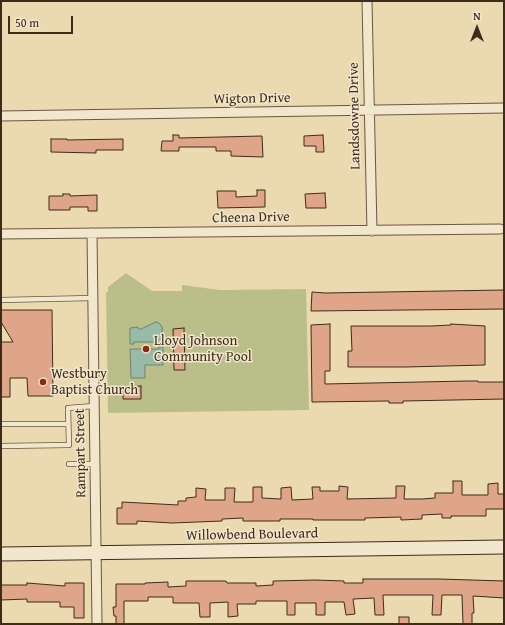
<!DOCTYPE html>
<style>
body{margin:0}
#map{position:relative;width:505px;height:625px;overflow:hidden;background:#ebd9b0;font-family:"Gentium Book Plus",serif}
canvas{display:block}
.frame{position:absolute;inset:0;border:2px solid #3e2c1a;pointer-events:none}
.north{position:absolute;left:457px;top:8px;width:40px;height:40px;-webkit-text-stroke:3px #f2e6cc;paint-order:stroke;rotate:0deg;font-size:11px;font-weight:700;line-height:16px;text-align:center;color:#3e2c1a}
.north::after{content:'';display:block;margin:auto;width:14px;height:18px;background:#3e2c1a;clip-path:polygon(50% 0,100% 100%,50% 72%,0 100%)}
.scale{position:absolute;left:8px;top:16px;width:65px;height:18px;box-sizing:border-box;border:2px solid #3e2c1a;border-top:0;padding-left:5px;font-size:12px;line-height:14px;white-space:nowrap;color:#3e2c1a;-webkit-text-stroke:3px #f2e6cc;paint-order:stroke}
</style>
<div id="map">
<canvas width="505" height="625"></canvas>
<div class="frame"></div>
<div class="north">N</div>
<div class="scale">50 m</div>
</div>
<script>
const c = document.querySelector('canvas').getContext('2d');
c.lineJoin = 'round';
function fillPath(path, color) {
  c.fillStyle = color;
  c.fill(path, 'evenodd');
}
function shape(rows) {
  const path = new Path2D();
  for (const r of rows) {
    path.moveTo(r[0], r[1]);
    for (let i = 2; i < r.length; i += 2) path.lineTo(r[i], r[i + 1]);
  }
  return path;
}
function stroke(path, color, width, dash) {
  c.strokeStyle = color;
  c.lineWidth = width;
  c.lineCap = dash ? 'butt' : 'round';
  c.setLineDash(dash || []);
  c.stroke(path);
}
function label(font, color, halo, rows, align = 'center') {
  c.font = font + ' "Gentium Book Plus",serif';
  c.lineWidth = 3;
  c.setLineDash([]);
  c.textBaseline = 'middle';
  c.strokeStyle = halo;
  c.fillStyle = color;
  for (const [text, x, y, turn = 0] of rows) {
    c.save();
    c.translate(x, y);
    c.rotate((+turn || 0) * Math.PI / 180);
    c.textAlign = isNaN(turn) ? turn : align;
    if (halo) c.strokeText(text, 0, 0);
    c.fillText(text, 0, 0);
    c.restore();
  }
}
fillPath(shape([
 [126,273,152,291,182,291,182,285,220,290,306,289,309,410,108,413,106,292,108,292,108,287]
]), '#babf8a');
const water = shape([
 [156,322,159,323,162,327,163,344,159,344,158,342,134,342,134,344,130,344,130,328,138,327,138,329,141,329,156,322],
 [159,347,163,347,163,365,145,365,145,378,131,378,130,349,159,349,159,347]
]);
fillPath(water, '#98baa9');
stroke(water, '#748170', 1);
const building = shape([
 [173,135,179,135,179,138,262,136,263,157,231,156,231,151,216,151,216,147,179,147,179,151,161,151,162,141,173,141,173,135],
 [323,135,324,152,316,152,316,146,304,146,304,136,323,135],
 [51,139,67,139,67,140,123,139,123,150,96,150,96,153,51,152,51,139],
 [257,190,265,190,265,207,218,208,217,191,236,191,236,197,257,196,257,190],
 [325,193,326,208,306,208,305,194,325,193],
 [63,194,70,194,70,196,97,195,97,211,88,211,88,207,70,207,70,210,49,210,49,196,63,196,63,194],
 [504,290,504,309,311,311,312,292,325,293,504,290],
 [1,310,52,310,53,396,28,396,27,378,10,378,10,397,1,397,1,342,13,342,1,322,1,310],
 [330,324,330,371,325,371,325,384,467,381,478,381,478,382,504,382,504,399,403,401,403,403,389,403,389,401,312,402,311,325,330,324],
 [451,324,485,326,485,365,406,367,348,367,348,351,352,351,351,326,431,326,451,325,451,324],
 [184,328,185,370,174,370,173,329,184,328],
 [141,386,141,399,123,399,123,387,141,386],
 [453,481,462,481,462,495,488,495,488,484,498,483,498,494,504,494,504,509,486,509,486,516,451,516,451,518,442,518,442,514,422,515,422,519,401,520,401,517,365,518,365,520,313,520,313,519,280,519,280,521,243,521,243,518,222,519,222,521,172,523,137,521,137,524,117,524,117,508,122,508,122,502,178,505,178,501,186,501,186,498,196,497,196,488,206,489,205,500,225,500,225,488,235,488,234,502,253,502,253,487,262,487,262,498,281,499,281,488,291,487,292,500,313,499,312,487,320,487,320,491,339,491,339,486,348,487,347,499,396,498,396,486,405,486,404,499,422,499,435,498,435,493,453,493,453,481],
 [363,579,439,579,504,581,504,598,473,596,474,613,472,613,472,624,463,624,462,595,442,595,441,615,432,615,433,595,383,595,384,615,375,615,374,598,353,599,355,614,346,615,344,602,325,602,325,615,316,615,316,603,295,603,295,615,287,615,287,601,256,601,256,604,237,604,238,616,228,617,228,602,210,603,210,617,200,617,199,603,173,603,173,597,148,597,148,601,124,601,124,624,116,624,116,616,114,616,113,607,116,607,116,584,145,584,145,583,168,582,168,587,186,586,186,581,226,581,227,583,256,583,256,586,273,585,273,581,315,580,344,581,344,583,363,583,363,579],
 [27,583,65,586,65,583,84,583,84,618,74,618,74,607,60,607,60,602,27,602,27,599,1,600,1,585,27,585,27,583],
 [399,617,409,617,409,624,399,624,399,617]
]);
fillPath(building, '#dea589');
stroke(building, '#3e2c1a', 1);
const service = shape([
 [1,300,93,298],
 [1,424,68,424],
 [1,446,69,445,68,408,94,406],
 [69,464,95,464]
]);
const minor = shape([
 [367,1,372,231],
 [1,116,504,108],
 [92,233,97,624],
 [1,234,500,229]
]);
const secondary = shape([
 [1,554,504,547]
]);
stroke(service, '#695740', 6);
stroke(minor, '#695740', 11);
stroke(secondary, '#3e2c1a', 15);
stroke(service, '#f2e6cc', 4.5);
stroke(minor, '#f2e6cc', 9);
stroke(secondary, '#f2e6cc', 13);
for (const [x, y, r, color] of [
 [146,349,4,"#8f2418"],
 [43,382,4,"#8f2418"]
]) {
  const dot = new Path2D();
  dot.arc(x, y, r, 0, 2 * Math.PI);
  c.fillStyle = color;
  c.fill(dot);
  stroke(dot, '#f2e6cc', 1.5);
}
label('14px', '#3e2c1a', '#f2e6cc', [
 ["Wigton Drive",252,99,-1],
 ["Landsdowne Drive",355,116,-91],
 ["Cheena Drive",251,218,-1],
 ["Rampart Street",81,453,-91],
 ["Willowbend Boulevard",252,535,-1]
]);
label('14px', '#3e2c1a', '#f2e6cc', [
 ["Lloyd Johnson",154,341],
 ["Community Pool",154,357],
 ["Westbury",51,374],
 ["Baptist Church",51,390]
], 'left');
</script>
